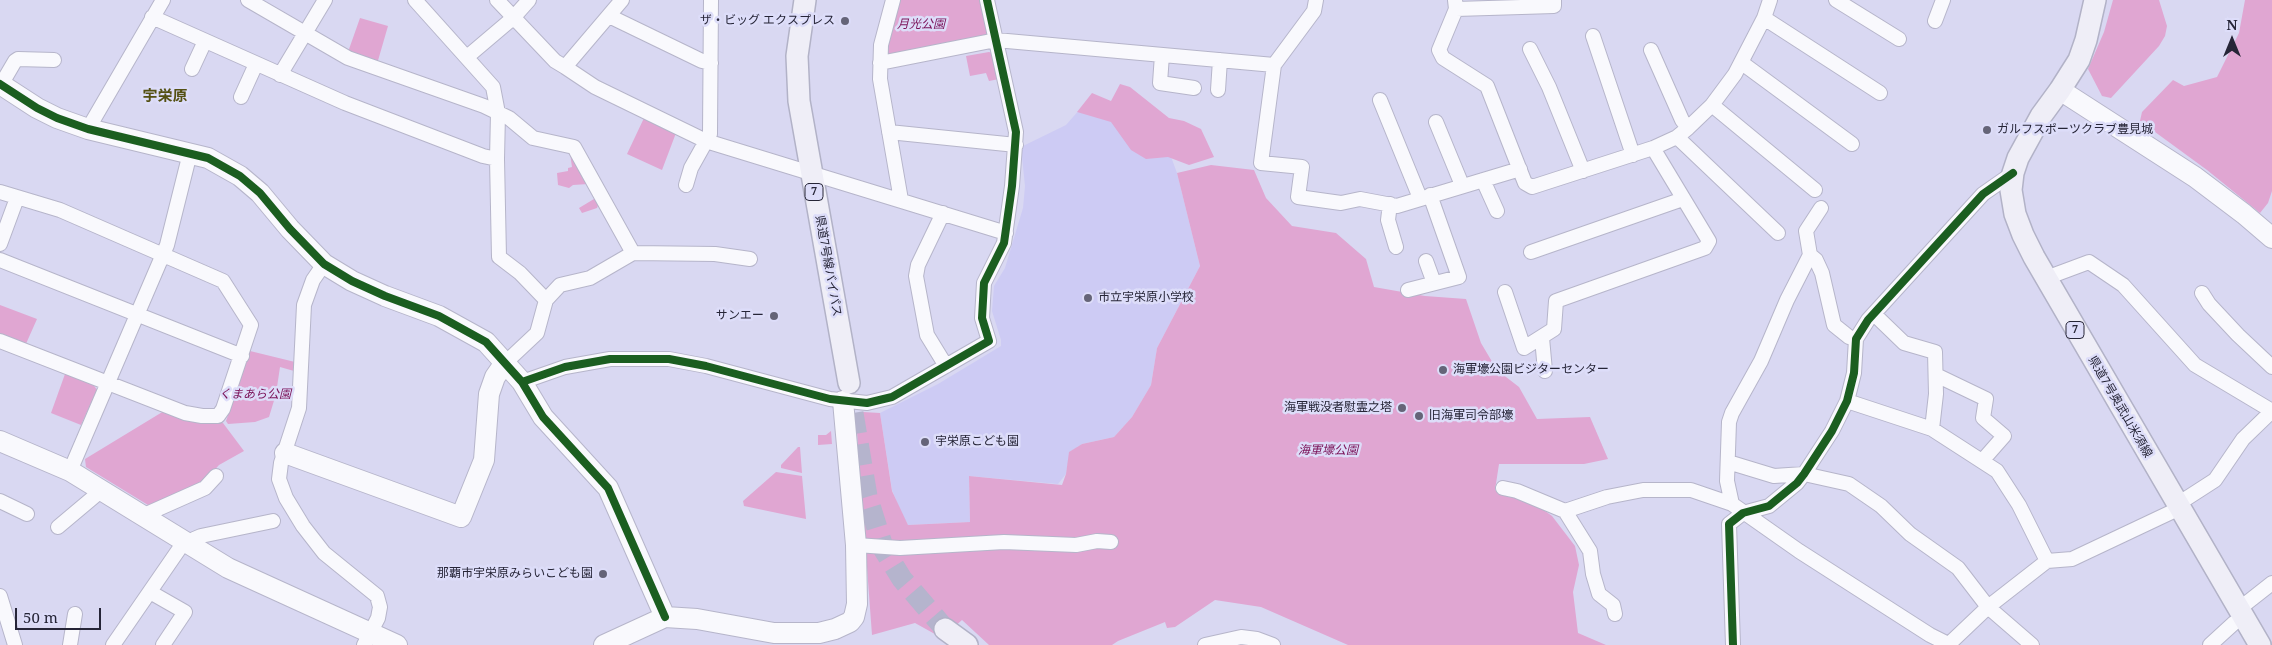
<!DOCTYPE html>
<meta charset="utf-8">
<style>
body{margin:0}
#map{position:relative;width:2272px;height:645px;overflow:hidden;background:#d9d8f2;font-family:"Noto Serif",serif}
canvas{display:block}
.north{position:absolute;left:2207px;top:15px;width:50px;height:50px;-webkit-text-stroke:4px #ddddf9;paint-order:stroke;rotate:0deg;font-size:14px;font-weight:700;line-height:20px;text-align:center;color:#262537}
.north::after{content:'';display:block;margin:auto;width:18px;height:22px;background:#262537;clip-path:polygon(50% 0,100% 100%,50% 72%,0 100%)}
.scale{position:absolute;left:15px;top:608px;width:86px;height:22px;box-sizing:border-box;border:2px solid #262537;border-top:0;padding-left:6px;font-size:15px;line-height:18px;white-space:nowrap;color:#262537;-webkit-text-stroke:4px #ddddf9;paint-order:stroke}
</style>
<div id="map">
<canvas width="2272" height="645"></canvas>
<div class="north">N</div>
<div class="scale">50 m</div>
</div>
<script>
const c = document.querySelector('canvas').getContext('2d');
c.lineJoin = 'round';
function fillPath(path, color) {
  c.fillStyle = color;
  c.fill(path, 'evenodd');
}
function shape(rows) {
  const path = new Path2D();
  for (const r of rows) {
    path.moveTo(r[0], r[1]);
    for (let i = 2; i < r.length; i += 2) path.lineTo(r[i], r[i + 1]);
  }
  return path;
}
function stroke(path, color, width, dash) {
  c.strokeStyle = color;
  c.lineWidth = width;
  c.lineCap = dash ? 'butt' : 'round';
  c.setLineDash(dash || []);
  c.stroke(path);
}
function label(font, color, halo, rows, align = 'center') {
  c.font = font + ' "Noto Serif","Noto Sans JP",serif';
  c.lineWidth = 5;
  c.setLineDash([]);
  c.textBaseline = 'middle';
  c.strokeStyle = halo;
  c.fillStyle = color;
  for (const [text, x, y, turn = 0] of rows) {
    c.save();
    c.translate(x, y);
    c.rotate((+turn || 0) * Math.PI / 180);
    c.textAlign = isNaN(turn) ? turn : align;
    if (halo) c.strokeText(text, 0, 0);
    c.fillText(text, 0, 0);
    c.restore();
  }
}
fillPath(shape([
 [1087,101,1170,154,1177,173,1200,266,1157,348,1151,385,1132,417,1114,437,1082,444,1070,452,1066,474,1058,484,969,476,970,522,908,525,902,515,892,490,880,413,938,384,1001,346,1001,340,992,311,994,286,1005,268,1023,208,1025,186,1021,147,1066,125]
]), '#cdcbf4');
fillPath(shape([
 [899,0,981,0,989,35,889,57,886,53],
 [2113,0,2159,0,2167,26,2165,36,2159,46,2111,98,2102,96,2088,69,2104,32],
 [2245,0,2272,0,2272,191,2268,203,2260,213,2207,170,2140,121,2142,112,2173,80,2184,86,2217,77,2239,33],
 [360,18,388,26,377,64,348,52],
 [989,52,992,53,999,79,989,81,986,73,970,76,966,56],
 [1120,84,1130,87,1169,118,1184,121,1201,129,1214,157,1189,165,1168,157,1146,159,1131,150,1111,122,1077,112,1092,93,1111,101],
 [644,118,676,133,662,170,627,154],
 [570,153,588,184,573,185,569,188,558,185,557,173,568,171,568,168,572,167],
 [1211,165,1254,170,1266,198,1292,226,1336,233,1366,259,1374,287,1425,296,1466,299,1481,343,1497,370,1519,387,1537,419,1590,417,1608,459,1584,464,1499,464,1495,490,1534,503,1552,516,1575,546,1579,565,1573,592,1578,633,1606,645,1348,645,1261,607,1215,600,1175,627,1167,628,1165,622,1118,641,1112,645,989,645,962,620,942,638,915,623,872,635,856,419,863,412,880,413,892,491,908,525,970,522,969,476,1062,485,1066,474,1069,452,1082,444,1114,437,1132,417,1151,385,1157,348,1200,266,1177,173],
 [594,197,595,197,599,203,597,208,582,213,579,208,594,199],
 [0,305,37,319,25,346,0,336],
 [250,351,295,362,294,371,280,367,276,394,269,417,255,422,228,424,226,421],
 [65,374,93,384,97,390,81,425,51,413],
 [164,411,198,422,223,423,244,451,219,465,201,485,148,505,86,467,85,459],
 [831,431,832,444,818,445,818,435,826,435],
 [798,447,800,447,802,473,781,468,781,465],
 [776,472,802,476,806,519,744,506,743,501]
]), '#e0a6d2');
stroke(shape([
 [853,413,867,496,884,550,902,579,945,629]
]), '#b5b4cd', 21, [21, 11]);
const street = shape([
 [248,0,348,58,484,106,509,118,533,138,574,147,633,253],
 [415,0,493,87,498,113,497,159,499,257,520,273,546,300,560,285,590,278,633,253,715,254,750,259],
 [497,0,555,61,565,67,595,87,706,141,1006,233],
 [893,0,881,45,880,79,901,200],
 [1316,0,1314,11,1274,65,1261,163,1302,167,1298,197,1341,203,1360,199,1397,206,1520,169],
 [1455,0,1456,9,1439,50,1443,58,1487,86,1525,183,1532,187,1653,148,1677,137,1688,128,1712,105,1735,74,1764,18,1770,0],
 [1836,0,1899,39],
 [1456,9,1554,6,1554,0],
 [609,16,702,61,711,63],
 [152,17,345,103,483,156,497,159],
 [1764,18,1880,93],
 [1935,21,1943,0],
 [1593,36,1633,155],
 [1530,49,1549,87,1583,171],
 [1651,50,1682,120,1688,128],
 [1162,55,1160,83,1194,88],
 [467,57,513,18,529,0],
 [880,63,996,40,1274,65],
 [1742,63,1852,144],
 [565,67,622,0],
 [192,69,205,41],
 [280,75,325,0],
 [1,85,15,61,18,59,54,60],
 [1218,90,1220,60],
 [241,97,256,64],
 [1380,100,1420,198],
 [1712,105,1815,190],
 [1436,122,1462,185],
 [88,129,163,0],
 [889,132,1016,145],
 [1677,137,1778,233],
 [1483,180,1497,211],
 [686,185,691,168,710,134,711,0],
 [0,192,60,210,223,281,251,325,223,409,218,416,202,416,185,413,0,341],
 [1390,204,1388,220,1396,247],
 [943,213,918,265,916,276,927,335,946,366],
 [0,244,17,198],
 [1531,252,1683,199],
 [1810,255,1816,260,1822,273,1834,325,1849,337,1856,339],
 [0,260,242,356],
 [1426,261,1434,283],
 [324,264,313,280,304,305,299,408,281,463,279,479,286,498,303,526,324,553,377,596,380,607,378,618,364,645],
 [2046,278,2089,262,2123,285,2195,365,2272,411],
 [1408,290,1459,277,1430,195],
 [1505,292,1524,348,1554,329,1556,301,1705,248,1709,241,1653,148],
 [2202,293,2209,304,2238,335,2272,367],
 [1875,315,1904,343,1935,352,1936,394,1932,429],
 [1542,338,1545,371],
 [504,364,537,333,546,300],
 [1936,375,1986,399,1983,418,2004,436,1982,461],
 [522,382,565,367,610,359,669,359,706,366,830,399,867,403,892,397,989,341,982,318,984,283,1004,243,1012,186,1016,132,987,0],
 [1847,401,1932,429,1997,471,2019,505,2047,561],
 [1728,462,1774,476,1804,474,1849,484,1881,506,1910,534,1958,568,1988,607,2032,645],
 [70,471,167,245,190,153],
 [1503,488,1517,491,1565,511,1607,497,1643,490,1691,490,1732,504,1799,551,1930,635,1950,645],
 [0,501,27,514],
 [1732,504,1727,481,1729,422,1732,413,1761,361,1787,300,1810,255,1806,231,1821,208],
 [1565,511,1590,551,1593,574,1599,594,1613,605,1615,614],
 [142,516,205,488,216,476],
 [58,527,102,490],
 [856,545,900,548,1004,542,1076,545,1097,541,1111,542],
 [190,546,194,539,201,536,273,521],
 [150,592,185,612,163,645],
 [0,596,15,645],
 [2239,609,2272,583],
 [1949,644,1988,607,2047,561,2072,559,2180,508,2184,500,2215,480,2243,439,2272,411],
 [70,645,75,614],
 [113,645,184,542],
 [1205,645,1241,637,1257,639,1273,645],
 [1733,645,1729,524,1743,513,1769,506,1797,483,1804,474,1832,431,1847,401,1854,373,1856,339,1868,320,1983,194,2013,173],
 [2210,645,2234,623,2244,618]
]);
const secondary = shape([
 [0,84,37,108,57,118,88,129,208,158,240,176,260,193,290,229,324,264,352,281,385,296,439,316,486,342,522,382,543,417,608,488,665,617],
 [2060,90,2195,177,2244,214,2272,238],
 [0,441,70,471,228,568,397,645],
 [285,453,461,517,484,460,489,394,495,377,504,364],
 [604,645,665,617,697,619,774,633,819,633,835,629,850,622,854,617,857,604,856,545,843,401]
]);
const primary = shape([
 [805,0,797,56,799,101,849,383],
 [2095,0,2086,40,2079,60,2060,90,2041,116,2018,158,2013,173,2011,190,2015,214,2023,235,2034,257,2260,645],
 [945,629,967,645]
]);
stroke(street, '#b6b5ca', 16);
stroke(secondary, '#b6b5ca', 22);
stroke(primary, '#b2b2c7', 24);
stroke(street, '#f9f9fd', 14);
stroke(secondary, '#f9f9fd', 20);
stroke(primary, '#efeef7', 21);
stroke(shape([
 [0,84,37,108,57,118,88,129,208,158,240,176,260,193,290,229,324,264,352,281,385,296,439,316,486,342,522,382,543,417,608,488,665,617],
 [522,382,565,367,610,359,669,359,706,366,830,399,867,403,892,397,989,341,982,318,984,283,1004,243,1012,186,1016,132,987,0],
 [1733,645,1729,524,1743,513,1769,506,1797,483,1804,474,1832,431,1847,401,1854,373,1856,339,1868,320,1983,194,2013,173]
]), '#1b5e20', 8);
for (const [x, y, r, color] of [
 [845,21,5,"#656478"],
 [1987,130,5,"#656478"],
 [1088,298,5,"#656478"],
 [774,316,5,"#656478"],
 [1443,370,5,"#656478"],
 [1402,408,5,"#656478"],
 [1419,416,5,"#656478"],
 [925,442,5,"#656478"],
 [603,574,5,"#656478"]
]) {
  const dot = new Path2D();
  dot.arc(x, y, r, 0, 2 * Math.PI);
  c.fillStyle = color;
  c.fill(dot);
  stroke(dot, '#ddddf9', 2);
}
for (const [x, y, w] of [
 [814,192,18],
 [2075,330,18]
]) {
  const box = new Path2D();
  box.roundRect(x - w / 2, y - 8.5, w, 17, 4);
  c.fillStyle = '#ddddf9';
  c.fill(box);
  stroke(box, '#262537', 1);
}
label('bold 11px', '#262537', null, [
 ["7",814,192],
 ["7",2075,330]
]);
label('12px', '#262537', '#ddddf9', [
 ["ザ・ビッグ エクスプレス",835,21,"right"],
 ["ガルフスポーツクラブ豊見城",1997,130],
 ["市立宇栄原小学校",1098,298],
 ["サンエー",764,316,"right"],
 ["海軍壕公園ビジターセンター",1453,370],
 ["海軍戦没者慰霊之塔",1392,408,"right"],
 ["旧海軍司令部壕",1429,416],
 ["宇栄原こども園",935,442],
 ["那覇市宇栄原みらいこども園",593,574,"right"]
], 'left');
label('italic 12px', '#7a1057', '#ddddf9', [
 ["月光公園",921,25],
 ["くまあら公園",255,395],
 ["海軍壕公園",1328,451]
]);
label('12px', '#262537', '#ddddf9', [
 ["県道7号線バイパス",828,266,80],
 ["県道7号奥武山米須線",2120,407,60]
]);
label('bold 15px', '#545013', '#ddddf9', [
 ["宇栄原",165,97]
]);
</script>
